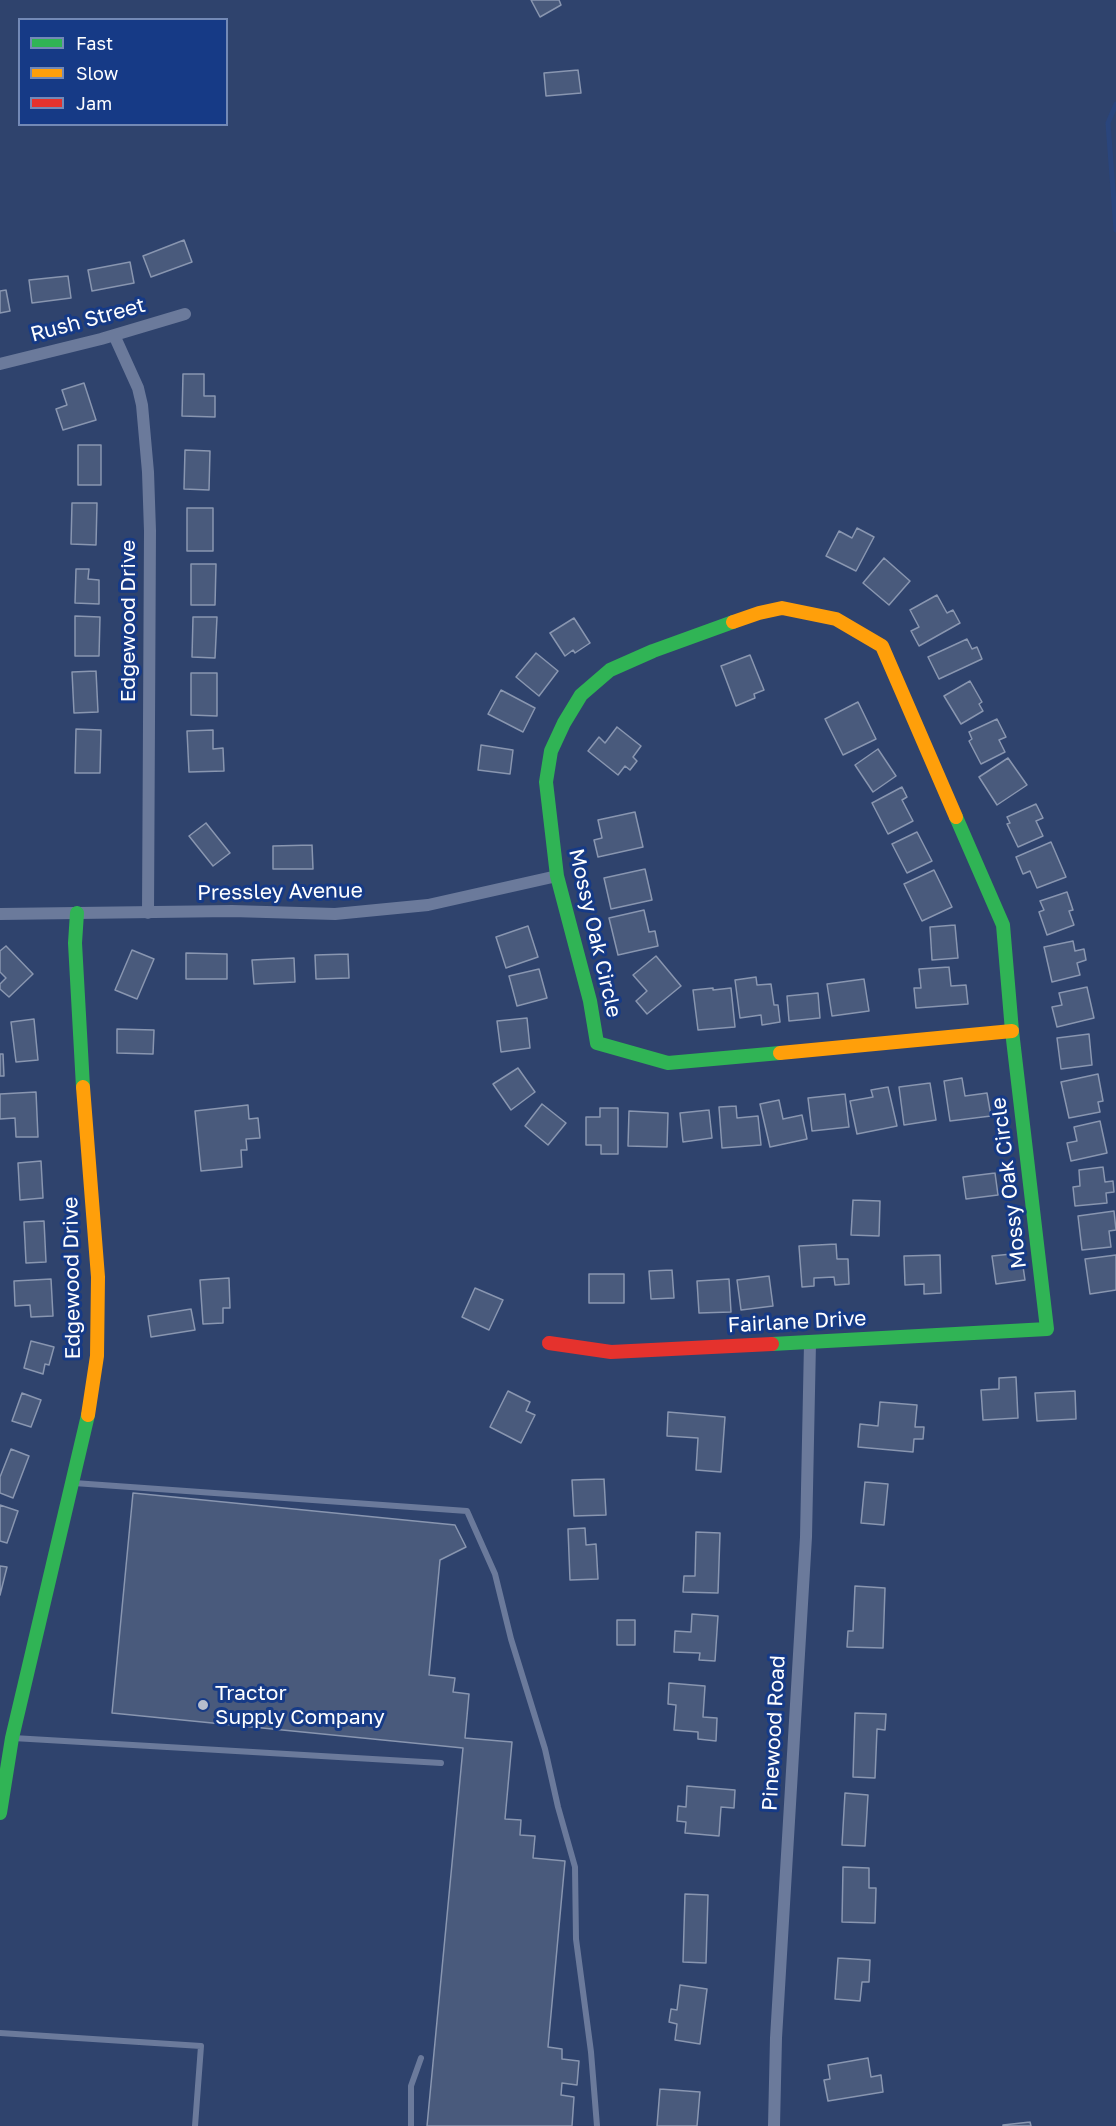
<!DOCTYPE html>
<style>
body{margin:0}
#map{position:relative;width:1116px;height:2126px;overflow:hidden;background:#2f436d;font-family:"Golos Text",sans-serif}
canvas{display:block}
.legend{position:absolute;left:18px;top:18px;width:210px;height:108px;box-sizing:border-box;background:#163a86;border:2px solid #7389b6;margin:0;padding:8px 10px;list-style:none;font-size:18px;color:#fff}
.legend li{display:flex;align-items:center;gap:12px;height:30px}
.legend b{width:30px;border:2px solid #7389b6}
</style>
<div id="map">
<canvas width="1116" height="2126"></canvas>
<ul class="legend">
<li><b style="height:8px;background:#30b455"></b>Fast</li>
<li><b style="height:8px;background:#ff9f0a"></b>Slow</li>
<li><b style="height:8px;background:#e5322d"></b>Jam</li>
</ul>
</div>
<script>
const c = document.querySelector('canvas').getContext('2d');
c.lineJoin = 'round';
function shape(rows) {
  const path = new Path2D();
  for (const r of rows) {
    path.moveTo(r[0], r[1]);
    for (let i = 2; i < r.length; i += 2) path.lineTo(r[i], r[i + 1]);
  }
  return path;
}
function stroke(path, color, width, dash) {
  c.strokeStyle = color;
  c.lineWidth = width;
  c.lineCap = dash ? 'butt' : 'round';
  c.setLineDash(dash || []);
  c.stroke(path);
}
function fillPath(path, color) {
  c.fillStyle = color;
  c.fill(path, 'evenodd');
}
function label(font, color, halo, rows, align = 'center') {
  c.font = font + ' "Golos Text",sans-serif';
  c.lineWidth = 6;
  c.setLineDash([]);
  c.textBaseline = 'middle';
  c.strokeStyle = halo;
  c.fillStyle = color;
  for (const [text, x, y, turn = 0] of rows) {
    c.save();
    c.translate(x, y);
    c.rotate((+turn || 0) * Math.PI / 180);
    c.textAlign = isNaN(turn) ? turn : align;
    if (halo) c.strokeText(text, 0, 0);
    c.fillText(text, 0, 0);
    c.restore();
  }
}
stroke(shape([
 [1116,104,1108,123,1116,230]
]), '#2a457c', 5);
const building = shape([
 [531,0,559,0,561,5,540,17,531,0],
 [578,70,581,93,546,96,544,73,578,70],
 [184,240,192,262,151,277,143,256,184,240],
 [130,262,134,283,92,291,88,270,130,262],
 [68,276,71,298,32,303,29,280,68,276],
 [6,290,10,311,0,313,0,291,6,290],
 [183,374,204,374,204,396,215,396,215,417,182,416,183,374],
 [84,383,96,420,63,430,56,409,67,405,62,390,84,383],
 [78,445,101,445,101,485,78,485,78,445],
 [185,450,210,451,209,490,184,489,185,450],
 [72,503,97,503,96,545,71,544,72,503],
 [187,508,213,508,213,551,187,551,187,508],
 [857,528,874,537,856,571,826,556,839,531,852,538,857,528],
 [884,558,910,581,889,605,863,583,884,558],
 [191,564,216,564,215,605,191,605,191,564],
 [76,569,89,569,88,579,99,580,99,604,75,603,76,569],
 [937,595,947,613,953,610,960,623,919,646,911,631,919,627,910,610,937,595],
 [75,616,100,617,99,656,75,656,75,616],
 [193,617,217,617,215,658,192,657,193,617],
 [574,618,590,643,575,653,573,650,565,656,550,633,574,618],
 [967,639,972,649,977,647,982,659,939,679,928,657,967,639],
 [536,653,558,671,539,696,516,677,536,653],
 [750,655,764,690,754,694,755,698,736,706,721,666,750,655],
 [96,671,98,712,74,713,72,672,96,671],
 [191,673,217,673,217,716,191,715,191,673],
 [970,681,982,702,979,704,983,711,961,724,944,696,970,681],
 [501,690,535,708,523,732,488,714,501,690],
 [858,702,876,739,843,755,825,719,858,702],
 [997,719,1006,737,999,740,1005,752,981,764,969,741,972,739,969,732,997,719],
 [617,727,641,746,633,757,637,761,630,770,625,766,618,775,588,751,599,737,605,743,617,727],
 [76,729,101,730,100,773,75,773,76,729],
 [213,730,213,749,223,748,224,771,189,772,187,731,213,730],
 [481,745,513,750,510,774,478,770,481,745],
 [878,749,896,776,873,792,855,765,878,749],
 [1008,758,1027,785,997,805,979,777,1008,758],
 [902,787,907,797,902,800,913,821,888,834,872,803,902,787],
 [1036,804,1043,818,1036,821,1043,836,1018,847,1007,824,1010,823,1007,817,1036,804],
 [635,812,643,847,598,857,594,840,602,838,598,820,635,812],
 [206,823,230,853,213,866,189,836,206,823],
 [917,832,932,861,907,873,892,844,917,832],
 [1051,842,1066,877,1037,888,1030,871,1023,874,1016,857,1051,842],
 [312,845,313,869,273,869,273,846,312,845],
 [645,869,652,900,611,909,604,878,645,869],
 [934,870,952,907,922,921,904,884,934,870],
 [1067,892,1073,910,1069,911,1074,925,1047,935,1039,912,1044,910,1040,901,1067,892],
 [644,910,649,932,655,931,658,946,618,955,609,918,644,910],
 [955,925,958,958,932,960,930,927,955,925],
 [528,926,538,957,506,968,496,937,528,926],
 [1073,941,1075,951,1084,949,1086,960,1077,963,1080,975,1052,982,1044,947,1073,941],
 [6,946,33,974,9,997,0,989,0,984,6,978,0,972,0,951,6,946],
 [132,950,154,959,137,999,115,990,132,950],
 [186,953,227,954,227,979,186,979,186,953],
 [348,954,349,978,316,979,315,955,348,954],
 [656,956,681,986,647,1014,636,1001,647,991,633,975,656,956],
 [294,958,295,982,254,984,252,960,294,958],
 [949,967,951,986,966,985,968,1004,916,1008,914,988,921,988,919,969,949,967],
 [539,969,547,998,517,1006,509,976,539,969],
 [756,977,757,985,771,984,774,1005,778,1005,780,1022,762,1025,761,1015,740,1018,735,980,756,977],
 [864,979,869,1011,832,1016,827,984,864,979],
 [1087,987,1094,1018,1057,1027,1052,1007,1062,1005,1059,993,1087,987],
 [713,988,713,990,731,988,735,1027,698,1030,693,990,713,988],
 [818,993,820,1018,789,1021,787,996,818,993],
 [527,1018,530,1048,501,1052,497,1021,527,1018],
 [34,1019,38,1060,16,1062,11,1022,34,1019],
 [117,1029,154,1030,153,1054,117,1053,117,1029],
 [1089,1034,1092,1065,1061,1069,1057,1038,1089,1034],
 [0,1054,3,1054,4,1076,0,1076,0,1054],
 [518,1068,535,1092,511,1110,493,1084,518,1068],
 [1098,1074,1103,1101,1098,1102,1100,1112,1069,1118,1061,1082,1098,1074],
 [962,1078,965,1096,987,1093,991,1116,950,1121,944,1081,962,1078],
 [930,1083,936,1120,904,1125,899,1087,930,1083],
 [888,1087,897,1126,857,1134,850,1101,873,1097,871,1090,888,1087],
 [36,1092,38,1137,16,1137,15,1118,0,1119,0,1094,36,1092],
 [845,1094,849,1127,812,1131,808,1098,845,1094],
 [779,1100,783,1119,802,1115,807,1139,770,1147,760,1104,779,1100],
 [542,1104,566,1123,548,1145,525,1126,542,1104],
 [248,1105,249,1119,258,1118,260,1138,246,1139,247,1150,241,1150,242,1167,201,1171,195,1111,248,1105],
 [736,1106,737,1118,758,1116,761,1145,722,1148,719,1107,736,1106],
 [600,1108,618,1108,618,1154,601,1154,601,1145,586,1145,586,1117,600,1117,600,1108],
 [709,1110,712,1138,683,1142,680,1113,709,1110],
 [629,1111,668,1113,667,1147,628,1146,629,1111],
 [1100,1121,1107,1153,1071,1161,1067,1143,1077,1141,1074,1127,1100,1121],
 [41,1161,43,1198,20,1200,18,1163,41,1161],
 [1103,1167,1105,1182,1113,1181,1114,1192,1106,1193,1107,1203,1075,1206,1073,1187,1080,1186,1079,1170,1103,1167],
 [995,1173,998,1195,966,1199,963,1177,995,1173],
 [853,1200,880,1201,879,1236,851,1235,853,1200],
 [1114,1211,1116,1230,1109,1231,1111,1247,1082,1250,1078,1216,1114,1211],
 [44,1221,46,1262,26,1263,24,1222,44,1221],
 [836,1244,837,1259,848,1259,849,1284,835,1285,834,1277,814,1278,814,1286,802,1287,799,1246,836,1244],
 [1021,1253,1025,1280,996,1284,992,1256,1021,1253],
 [940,1255,941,1293,924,1294,924,1284,905,1285,904,1256,940,1255],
 [1116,1255,1116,1290,1090,1294,1085,1259,1116,1255],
 [672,1270,674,1298,651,1299,649,1271,672,1270],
 [589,1274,624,1274,624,1303,589,1303,589,1274],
 [769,1276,773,1306,741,1310,737,1280,769,1276],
 [229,1278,230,1308,223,1308,223,1323,203,1324,200,1280,229,1278],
 [51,1279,53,1316,31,1317,30,1305,15,1306,14,1281,51,1279],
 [729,1279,731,1312,699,1313,697,1281,729,1279],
 [475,1288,503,1300,489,1330,462,1317,475,1288],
 [191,1309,195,1330,151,1337,148,1316,191,1309],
 [31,1341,54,1347,49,1365,45,1364,43,1374,24,1368,31,1341],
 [1016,1377,1018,1418,983,1420,981,1390,999,1389,999,1378,1016,1377],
 [508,1391,530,1402,526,1411,535,1415,521,1443,490,1427,508,1391],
 [1075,1391,1076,1419,1037,1421,1035,1393,1075,1391],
 [22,1393,41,1400,31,1427,12,1421,22,1393],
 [880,1402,917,1405,915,1427,924,1427,923,1439,914,1439,913,1452,858,1447,860,1424,878,1426,880,1402],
 [668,1412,725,1417,721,1472,696,1470,698,1438,667,1436,668,1412],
 [11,1449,29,1456,13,1498,0,1493,0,1477,11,1449],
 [604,1479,606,1515,574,1516,572,1480,604,1479],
 [865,1482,888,1484,884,1525,861,1523,865,1482],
 [133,1493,455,1525,466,1547,440,1560,429,1675,455,1678,453,1692,469,1694,465,1738,512,1742,505,1819,521,1820,520,1835,535,1836,533,1858,565,1861,548,2047,562,2049,562,2059,579,2061,577,2085,562,2083,561,2095,574,2097,572,2126,427,2126,463,1748,112,1713,133,1493],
 [0,1505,18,1511,7,1543,0,1541,0,1505],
 [585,1528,586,1545,596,1544,598,1579,570,1580,568,1529,585,1528],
 [696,1532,720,1533,718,1593,683,1592,684,1576,695,1576,696,1532],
 [0,1566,7,1567,0,1595,0,1566],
 [855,1586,885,1588,883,1648,847,1647,848,1631,853,1631,855,1586],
 [692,1614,718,1616,715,1661,699,1660,700,1653,674,1652,675,1631,691,1632,692,1614],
 [617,1620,635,1620,635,1645,617,1645,617,1620],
 [669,1683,705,1686,703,1717,717,1718,716,1741,698,1739,698,1732,674,1730,676,1705,668,1704,669,1683],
 [855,1713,886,1714,885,1730,877,1729,875,1778,853,1777,855,1713],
 [687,1786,735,1790,734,1808,721,1807,719,1836,685,1833,686,1822,677,1821,678,1806,686,1807,687,1786],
 [845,1793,868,1795,865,1846,842,1845,845,1793],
 [843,1867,869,1868,869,1888,876,1888,875,1923,842,1922,843,1867],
 [685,1894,708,1895,706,1963,683,1962,685,1894],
 [838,1958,870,1960,869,1982,862,1982,860,2001,835,1999,838,1958],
 [680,1985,707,1989,700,2044,675,2040,677,2024,669,2022,671,2009,677,2010,680,1985],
 [868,2058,871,2077,881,2075,883,2092,828,2101,824,2080,830,2079,828,2065,868,2058],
 [660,2089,700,2092,697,2126,657,2126,660,2089],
 [1030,2122,1031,2126,1003,2126,1003,2125,1030,2122]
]);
fillPath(building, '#495a7c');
stroke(building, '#8996b0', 1.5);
stroke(shape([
 [74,1483,467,1511,495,1574,511,1639,545,1749,558,1807,575,1867,576,1939,591,2052,597,2126],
 [13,1738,441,1763],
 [0,2033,201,2046,195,2126],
 [411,2126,411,2086,421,2058]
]), '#6b7a9b', 6);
stroke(shape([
 [114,335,138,388,142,405,148,472,150,531,148,913],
 [0,364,101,339,185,314],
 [0,914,232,911,335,914,428,905,557,876],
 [774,2126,776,2038,806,1537,810,1343]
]), '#6b7a9b', 12);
stroke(shape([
 [733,622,653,651,610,670,581,695,564,723,551,751,546,782,557,876,590,1001,597,1043,668,1063,780,1053],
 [77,913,75,943,83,1087],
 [772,1344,1047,1329,1012,1031,1003,925,956,817],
 [0,1813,12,1738,88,1415]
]), '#30b455', 14);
stroke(shape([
 [733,622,759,613,782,608,836,619,882,646,956,817],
 [780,1053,1012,1031],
 [83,1087,98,1277,97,1356,88,1415]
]), '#ff9f0a', 14);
stroke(shape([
 [549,1343,611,1352,772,1344]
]), '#e5322d', 14);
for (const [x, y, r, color] of [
 [203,1705,6,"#b6bdcc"]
]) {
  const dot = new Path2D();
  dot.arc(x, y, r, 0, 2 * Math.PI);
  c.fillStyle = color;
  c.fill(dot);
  stroke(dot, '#163a86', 2);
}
label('21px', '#fff', '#163a86', [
 ["Rush Street",88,320,-15],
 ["Edgewood Drive",128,621,-90],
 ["Pressley Avenue",280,892,-1],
 ["Mossy Oak Circle",595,933,77],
 ["Mossy Oak Circle",1009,1183,-97],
 ["Edgewood Drive",72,1278,-91],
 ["Fairlane Drive",797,1322,-3],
 ["Pinewood Road",774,1733,-87]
]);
label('21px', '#fff', '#163a86', [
 ["Tractor",215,1693],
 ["Supply Company",215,1717]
], 'left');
</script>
